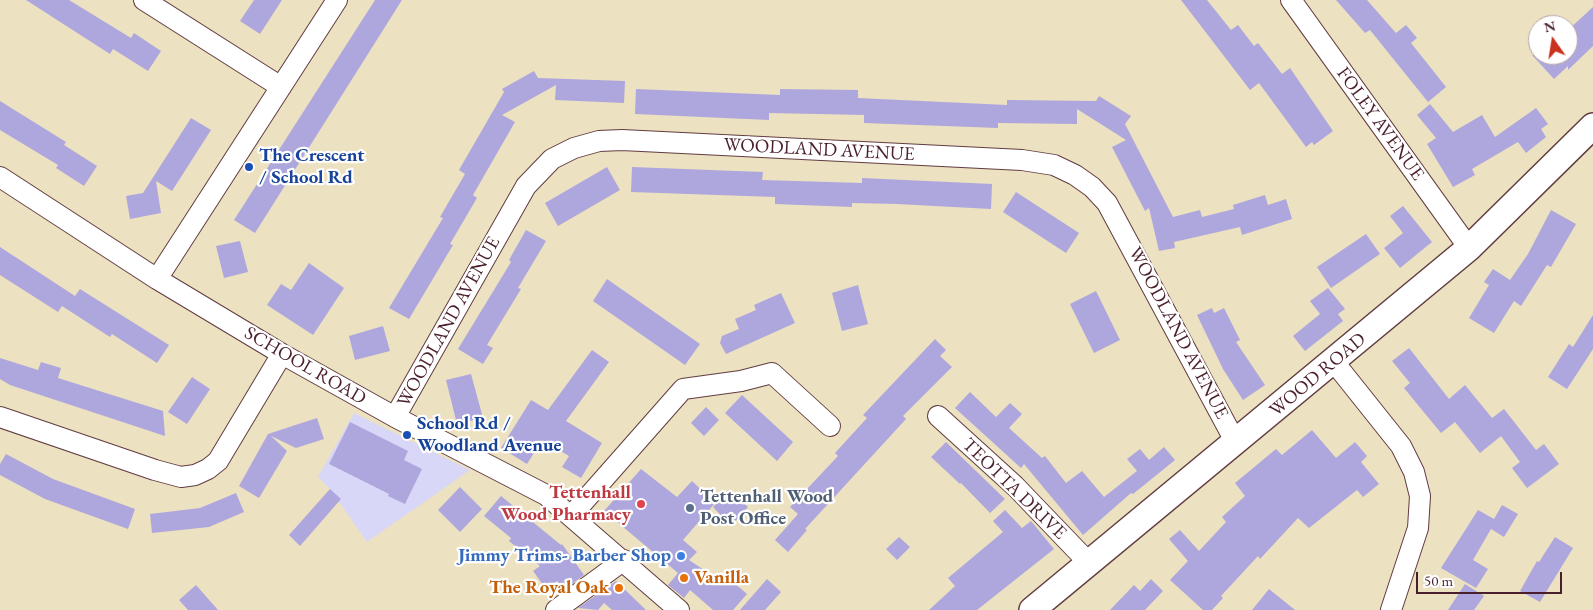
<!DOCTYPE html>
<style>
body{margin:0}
#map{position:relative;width:1593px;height:610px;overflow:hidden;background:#ece1c0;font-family:"EB Garamond",serif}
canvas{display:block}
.north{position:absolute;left:1528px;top:15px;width:50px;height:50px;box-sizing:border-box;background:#fff;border:1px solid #b7a5aa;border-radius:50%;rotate:347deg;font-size:14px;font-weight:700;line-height:20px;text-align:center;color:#4a1f2b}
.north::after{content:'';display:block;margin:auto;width:18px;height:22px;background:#c8321e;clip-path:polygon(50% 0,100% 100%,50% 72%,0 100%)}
.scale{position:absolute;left:1416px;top:572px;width:146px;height:22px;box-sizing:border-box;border:2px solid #4a1f2b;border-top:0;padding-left:6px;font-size:15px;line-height:18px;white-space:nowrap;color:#4a1f2b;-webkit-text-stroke:4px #fff;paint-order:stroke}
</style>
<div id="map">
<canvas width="1593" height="610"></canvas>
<div class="north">N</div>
<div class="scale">50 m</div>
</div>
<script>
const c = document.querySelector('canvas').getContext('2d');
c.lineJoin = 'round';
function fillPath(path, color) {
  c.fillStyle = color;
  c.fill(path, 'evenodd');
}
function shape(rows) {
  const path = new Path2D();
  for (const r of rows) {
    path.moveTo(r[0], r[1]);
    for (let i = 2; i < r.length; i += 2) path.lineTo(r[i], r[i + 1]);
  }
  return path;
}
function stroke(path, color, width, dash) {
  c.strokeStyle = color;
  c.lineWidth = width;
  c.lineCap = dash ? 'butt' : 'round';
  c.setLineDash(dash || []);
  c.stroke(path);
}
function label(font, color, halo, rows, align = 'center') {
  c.font = font + ' "EB Garamond",serif';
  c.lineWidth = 4.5;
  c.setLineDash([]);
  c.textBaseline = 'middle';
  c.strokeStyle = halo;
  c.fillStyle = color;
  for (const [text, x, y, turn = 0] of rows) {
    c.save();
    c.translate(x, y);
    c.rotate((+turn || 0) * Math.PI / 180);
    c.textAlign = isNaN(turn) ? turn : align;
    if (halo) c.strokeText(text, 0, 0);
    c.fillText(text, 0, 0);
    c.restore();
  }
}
fillPath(shape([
 [354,413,470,470,367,542,330,489,318,477]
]), '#d9d7f7');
fillPath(shape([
 [26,0,69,0,131,38,134,33,161,51,148,71,113,49,110,54],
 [254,0,282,0,260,34,240,21],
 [375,0,402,0,255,233,234,220],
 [1181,0,1207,0,1231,30,1238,25,1254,46,1258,43,1282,74,1290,68,1333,131,1314,145,1312,142,1306,147,1259,83,1250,90],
 [1336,0,1367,0,1396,33,1406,25,1417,38,1411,43,1446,87,1428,102,1370,30,1365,33],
 [1593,7,1593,46,1568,70,1568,66,1554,79,1532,55,1568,55,1568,30],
 [534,71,538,78,625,81,624,103,555,100,556,85,502,115,515,122,473,195,477,198,450,244,453,245,409,319,389,308,443,218,440,217,465,174,459,170,504,92,502,89],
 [636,89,780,95,780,89,858,90,858,98,1007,105,1007,100,1096,101,1099,96,1131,116,1125,124,1173,217,1200,210,1202,217,1234,209,1233,205,1265,195,1268,205,1286,199,1292,219,1242,235,1240,227,1174,242,1175,248,1159,251,1149,208,1145,211,1112,147,1126,140,1077,109,1077,124,998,123,998,128,864,123,864,115,769,113,769,120,635,114],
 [0,101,66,142,64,145,97,166,84,186,56,168,58,165,0,130],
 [1430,104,1453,132,1482,115,1495,137,1536,108,1548,124,1541,129,1546,137,1526,153,1518,142,1472,169,1475,175,1453,187,1427,144,1436,138,1417,115],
 [191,118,211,130,172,191,156,181,161,213,130,219,126,196,143,193],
 [607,167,620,190,558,226,545,203],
 [632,167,763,172,762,180,862,183,862,178,992,184,991,209,897,204,852,203,852,207,775,204,775,197,631,192],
 [1016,192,1079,233,1066,253,1003,212],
 [1403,206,1432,242,1400,268,1384,248,1403,233,1390,216],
 [1551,210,1576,224,1551,267,1547,265,1521,306,1514,301,1494,333,1469,318,1489,285,1484,282,1493,269,1510,280,1528,254],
 [526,230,546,241,518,288,521,289,487,345,493,348,483,364,458,349,511,262,509,260],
 [1366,234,1380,254,1331,288,1317,267],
 [240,241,248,272,224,278,216,246],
 [0,247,75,296,80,289,169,345,157,363,112,334,110,337,62,306,58,312,0,275],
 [309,263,344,288,313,335,267,305,281,284,291,290],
 [607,279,700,344,685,365,593,301],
 [858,285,868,324,842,331,832,293],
 [1328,288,1345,309,1338,314,1343,321,1305,351,1293,336,1320,314,1310,301],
 [1096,291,1120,340,1094,353,1070,304],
 [781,293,795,323,726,354,720,343,722,336,739,329,735,319,756,310,754,305],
 [1212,308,1214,313,1224,308,1240,340,1236,342,1265,385,1243,400,1223,369,1197,315],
 [1593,315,1593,349,1567,389,1548,377,1569,344,1573,347],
 [383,326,390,351,355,360,349,336],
 [935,339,946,350,940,356,952,367,903,416,906,419,805,529,807,530,788,552,775,540,798,514,790,507,838,456,835,453,867,418,863,415],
 [1409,348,1449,399,1465,385,1492,418,1504,409,1536,450,1544,444,1559,464,1527,488,1512,468,1520,462,1501,436,1480,453,1455,422,1441,433,1404,388,1410,383,1392,361],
 [592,350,609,362,566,421,602,443,581,478,562,467,569,456,542,440,527,464,501,448,531,400,548,410],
 [0,358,38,370,41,362,61,368,58,378,163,411,165,436,10,385,0,379],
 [471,374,483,418,457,424,446,380],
 [192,377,210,389,187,424,168,412],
 [970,392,996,417,1010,403,1022,414,1009,428,1042,458,1045,456,1066,483,1082,471,1104,497,1137,471,1127,459,1140,449,1149,460,1164,447,1175,460,1133,494,1131,493,1083,535,1024,464,1021,468,955,408],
 [742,395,793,442,777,461,725,413],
 [706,407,719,420,704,436,691,423],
 [317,418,324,439,296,448,271,436,287,451,259,498,239,486,268,434],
 [350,422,408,451,404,460,422,469,405,504,388,496,389,494,329,464],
 [1312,430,1336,458,1355,442,1367,456,1361,462,1379,484,1363,497,1357,490,1309,528,1298,518,1260,559,1258,556,1221,596,1223,598,1212,610,1203,610,1170,580,1188,561,1169,539,1180,530,1199,551,1226,522,1222,517,1245,496,1235,483,1276,449,1282,455],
 [946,442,1005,499,990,513,961,483,960,484,931,457],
 [6,454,53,479,135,509,128,529,45,499,0,475,0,464],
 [641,469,677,497,692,481,715,503,683,540,697,552,689,560,719,580,724,574,747,594,733,610,713,610,690,590,684,598,668,585,678,573,604,511],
 [460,487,482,509,460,532,438,510],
 [330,489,341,499,300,546,289,535],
 [729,490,748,507,731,526,713,507],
 [236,493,244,512,209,527,152,533,150,514,200,508],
 [501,496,561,545,562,544,584,575,564,590,557,581,546,589,533,571,540,566,509,541,511,538,484,516],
 [1502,505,1518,514,1504,537,1491,529,1473,560,1488,569,1476,588,1441,568,1478,510,1494,519],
 [1005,510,1022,528,1031,521,1054,549,977,610,929,610,955,586,948,578,1003,532,993,521],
 [899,537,910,547,897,560,886,549],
 [1555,537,1573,548,1540,602,1520,591,1537,561,1539,562],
 [767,579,781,592,765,610,740,610],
 [1151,579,1163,591,1145,610,1110,610,1134,585,1140,591],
 [616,581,646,610,612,610,604,603,598,610,578,608],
 [1465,584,1484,596,1474,610,1448,610],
 [196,585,218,610,188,610,179,600],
 [1269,589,1295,610,1252,610]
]), '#aea7dd');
const minor = shape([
 [144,0,281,87],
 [1291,0,1469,248],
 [0,177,157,279,282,354,395,417,546,495,679,610],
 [157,279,337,0],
 [1334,362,1401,446,1414,472,1420,496,1418,528,1391,610],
 [938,416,1015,486,1089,563],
 [0,417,155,470,181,477,195,475,208,469,218,461,282,354],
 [395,417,526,186,552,159,574,148,599,141,622,140,1022,160,1054,165,1075,175,1092,187,1107,203,1236,443],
 [571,516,683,389,741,381,772,373,830,426],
 [556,610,624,560]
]);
const tertiary = shape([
 [1032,610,1469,248,1593,126]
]);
stroke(minor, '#623c41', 22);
stroke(tertiary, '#623c41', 28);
stroke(minor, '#fff', 20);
stroke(tertiary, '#fff', 25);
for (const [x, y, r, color] of [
 [249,167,5,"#1a4fb4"],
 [407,435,5,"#1a4fb4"],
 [641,504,5,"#e0444e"],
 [690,508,5,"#5c6f8a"],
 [681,556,5,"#3f7fe0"],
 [684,578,5,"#e8710a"],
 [619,588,5,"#e8710a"]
]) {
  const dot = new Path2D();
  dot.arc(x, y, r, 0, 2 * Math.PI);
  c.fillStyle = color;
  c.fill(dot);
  stroke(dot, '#fff', 2);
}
label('19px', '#4a1f2b', '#fff', [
 ["FOLEY AVENUE",1380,124,54],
 ["WOODLAND AVENUE",819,150,3],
 ["WOODLAND AVENUE",449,322,-61],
 ["WOODLAND AVENUE",1178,333,62],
 ["SCHOOL ROAD",305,366,30],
 ["WOOD ROAD",1318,375,-40],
 ["TEOTTA DRIVE",1014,489,44]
]);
label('bold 19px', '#164399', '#fff', [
 ["The Crescent",259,156],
 ["/ School Rd",259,178],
 ["School Rd /",417,424],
 ["Woodland Avenue",417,446]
], 'left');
label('bold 19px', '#be3a42', '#fff', [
 ["Tettenhall",631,493],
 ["Wood Pharmacy",631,515]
], 'right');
label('bold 19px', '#4e5e75', '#fff', [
 ["Tettenhall Wood",700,497],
 ["Post Office",700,519]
], 'left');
label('bold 19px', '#366cbe', '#fff', [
 ["Jimmy Trims- Barber Shop",671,556]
], 'right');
label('bold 19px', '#c56008', '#fff', [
 ["Vanilla",694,578],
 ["The Royal Oak",609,588,"right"]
], 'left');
</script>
